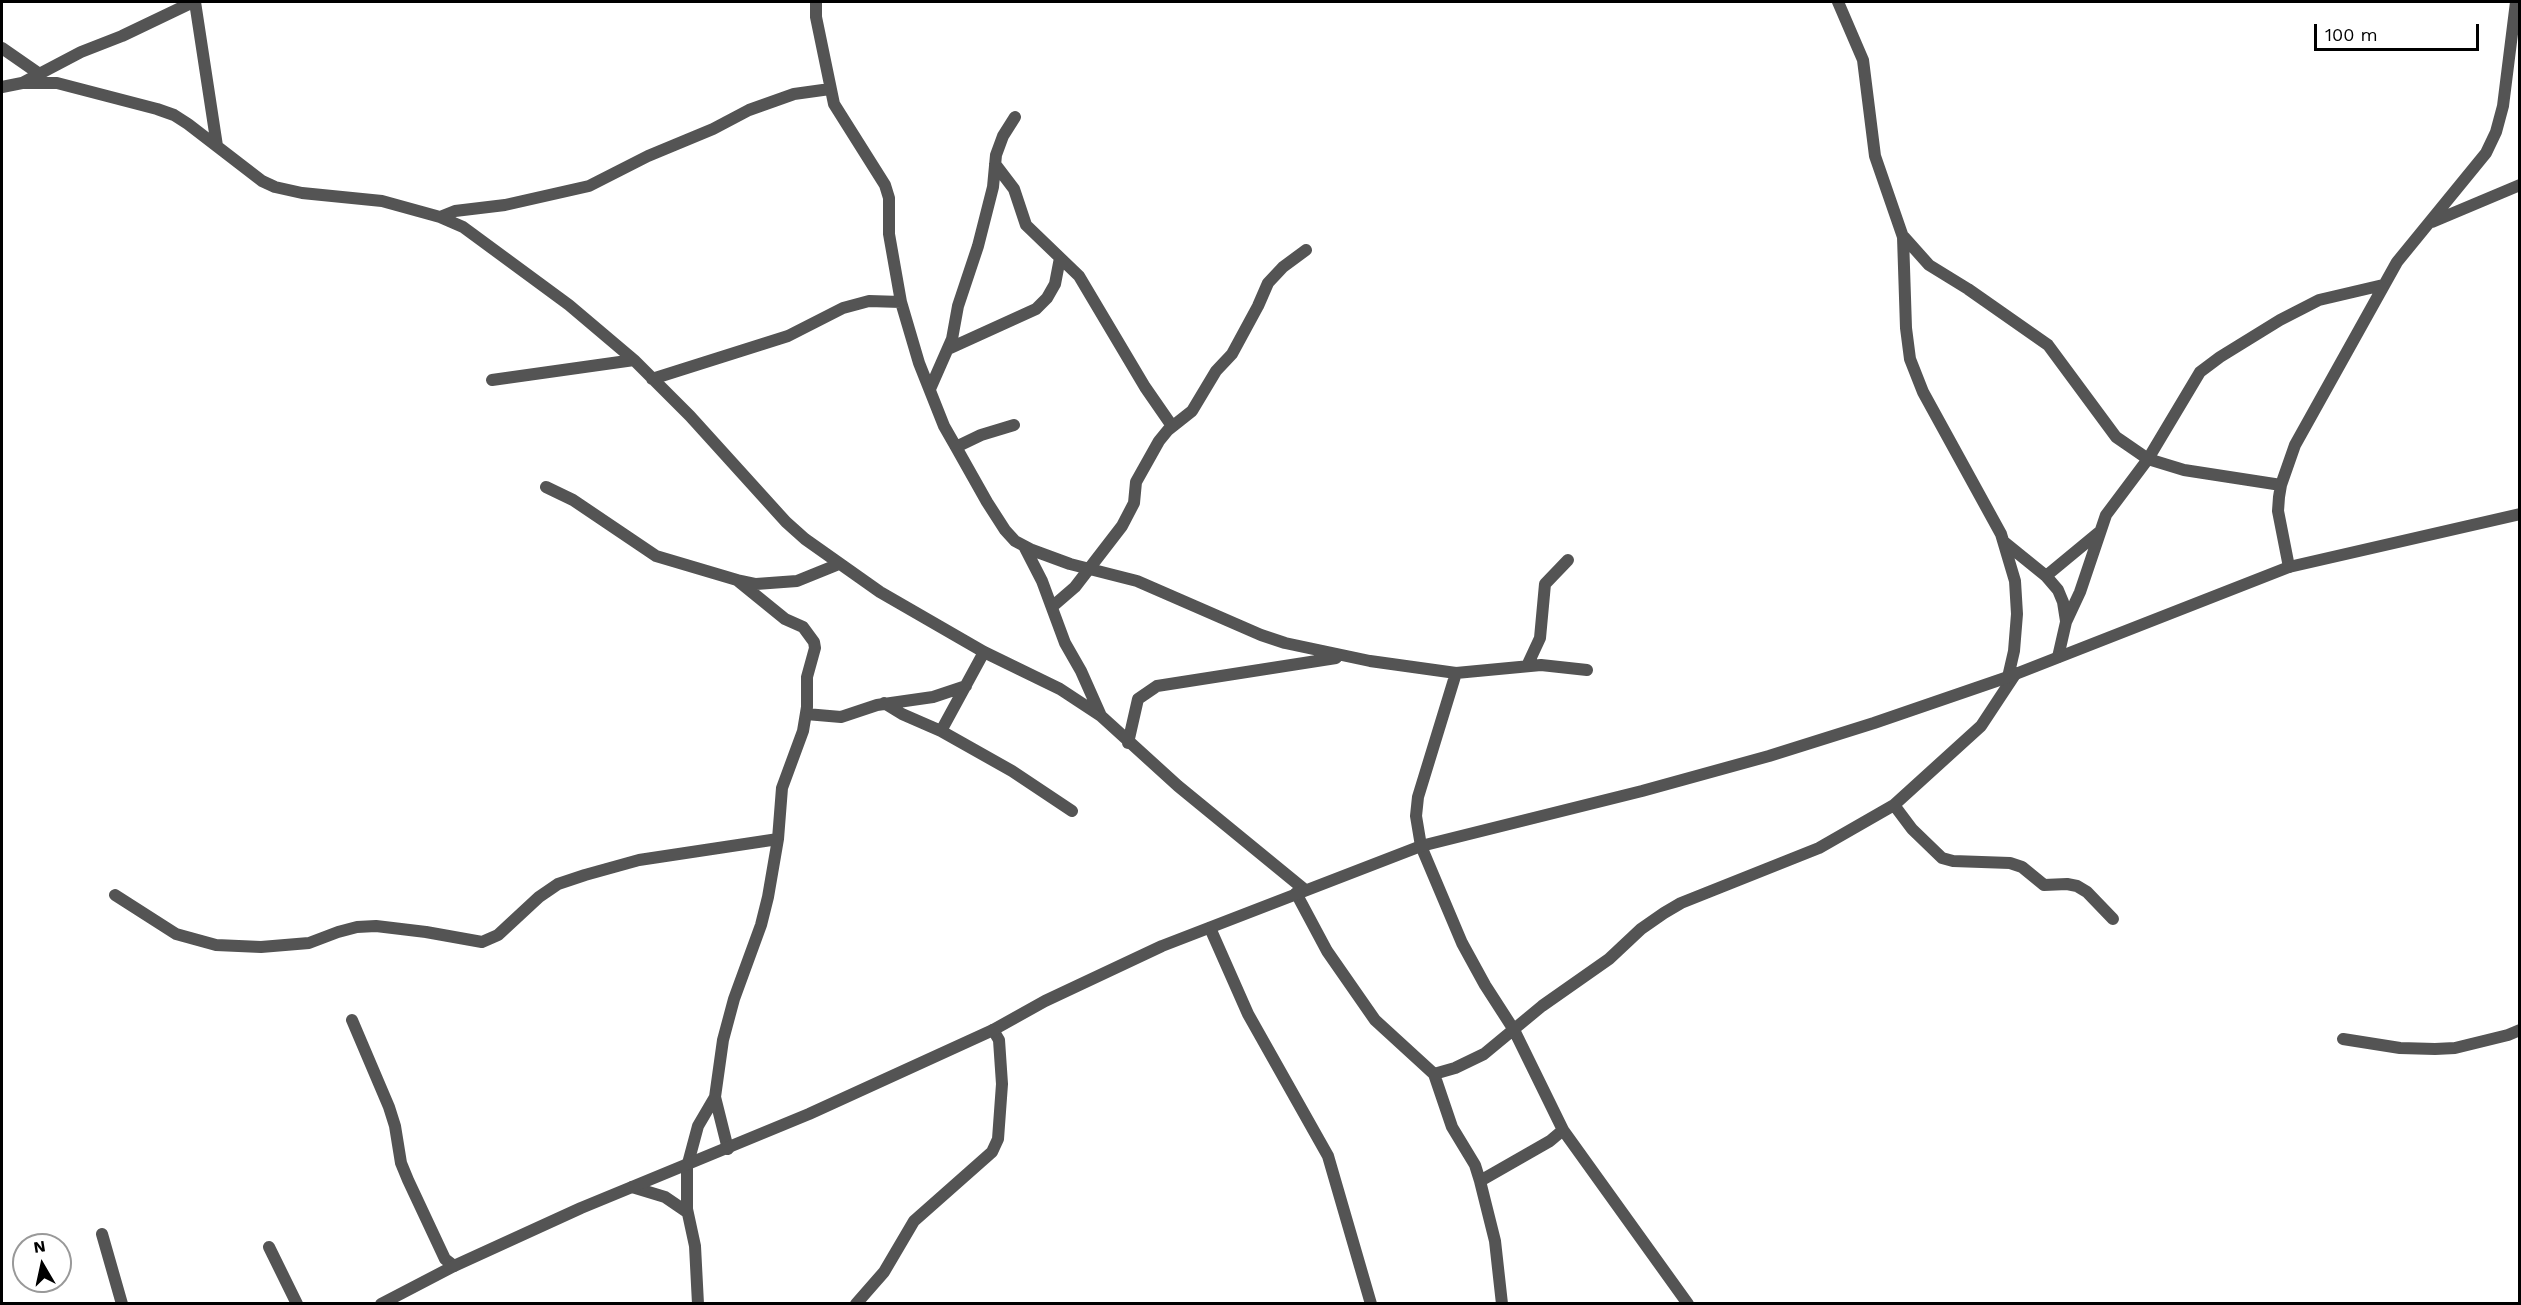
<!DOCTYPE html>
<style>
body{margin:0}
#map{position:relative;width:2521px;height:1305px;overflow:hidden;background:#fff;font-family:"Work Sans",sans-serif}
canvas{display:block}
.frame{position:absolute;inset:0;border:3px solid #000;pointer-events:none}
.north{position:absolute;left:12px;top:1233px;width:60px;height:60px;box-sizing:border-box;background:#fff;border:2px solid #999;border-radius:50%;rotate:351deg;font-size:16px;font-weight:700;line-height:24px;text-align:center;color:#000}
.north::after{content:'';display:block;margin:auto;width:21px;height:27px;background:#000;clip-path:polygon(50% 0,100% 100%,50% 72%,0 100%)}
.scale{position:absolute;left:2314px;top:24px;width:165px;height:27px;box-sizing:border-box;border:3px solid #000;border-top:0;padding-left:8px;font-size:18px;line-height:21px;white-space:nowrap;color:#000;-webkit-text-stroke:4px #fff;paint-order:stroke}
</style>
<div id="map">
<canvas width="2521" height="1305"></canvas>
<div class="frame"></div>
<div class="north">N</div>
<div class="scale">100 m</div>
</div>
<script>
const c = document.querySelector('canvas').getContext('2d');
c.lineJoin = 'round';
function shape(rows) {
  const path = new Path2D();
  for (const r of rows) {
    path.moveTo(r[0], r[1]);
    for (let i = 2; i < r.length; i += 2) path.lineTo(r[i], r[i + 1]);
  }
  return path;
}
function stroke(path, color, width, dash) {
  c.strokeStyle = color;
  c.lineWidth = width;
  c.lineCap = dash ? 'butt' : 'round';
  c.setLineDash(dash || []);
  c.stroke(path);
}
stroke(shape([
 [195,2,217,146],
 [816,2,816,17,834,104,885,185,889,198,889,234,901,302,919,363,944,426,956,447,987,502,1005,530,1015,541,1032,550,1070,564,1137,581,1261,635,1285,643,1370,661,1456,673,1541,665,1587,670],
 [1838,2,1863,60,1875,156,1903,237,1906,328,1910,359,1923,392,2001,534,2015,581,2017,614,2014,651,2008,677],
 [2,48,38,73],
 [24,82,81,52,122,36,193,2],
 [2,87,22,83,57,83,157,109,174,115,188,124,262,181,275,187,302,193,382,201,440,217,463,227,569,305,634,360,690,416,786,522,805,539,880,592,984,652,1060,689,1101,716,1178,786,1305,890],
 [995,164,1014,189,1026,225,1079,276,1145,387,1172,426],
 [440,217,455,211,505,205,589,186,648,156,713,129,749,110,794,94,830,89],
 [2432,222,2520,185],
 [1904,237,1929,265,1968,289,2048,345,2116,437,2148,459,2184,470,2281,485],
 [948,349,1036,309,1047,298,1055,284,1060,258],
 [652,379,788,336,843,308,869,301,901,302],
 [492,380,634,360],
 [930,389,952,339,958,306,978,246,993,187,996,155,1003,136,1015,117],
 [956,447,981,435,1014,425],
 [546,487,573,500,656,556,737,580,756,584,797,581,839,564],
 [2004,542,2046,576,2058,590,2063,602,2066,621],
 [1024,546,1042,581,1065,643,1081,671,1101,716],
 [2289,567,2278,511,2279,497,2281,485,2295,445,2397,262,2486,153,2496,132,2503,106,2516,2],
 [2046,576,2098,533],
 [1053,606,1075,587,1122,526,1134,503,1136,482,1159,441,1168,430,1192,411,1216,371,1232,354,1258,306,1268,283,1283,267,1306,250],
 [2058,657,2066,622,2080,592,2106,515,2148,459,2200,372,2220,357,2280,320,2319,300,2383,285],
 [1527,666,1540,638,1545,584,1568,560],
 [1456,673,1418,797,1416,816,1421,846,1462,943,1485,985,1514,1030,1563,1130,1688,1304],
 [884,703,902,714,941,731,1012,771,1072,811],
 [806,714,841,717,877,705,933,697,966,686],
 [941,731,984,652],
 [1128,743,1138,699,1157,686,1336,658],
 [1894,805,1912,829,1942,858,1953,861,2010,863,2022,867,2044,885,2067,884,2077,886,2087,892,2113,919],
 [1296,893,1327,951,1375,1020,1434,1074,1452,1127,1475,1165,1480,1181,1495,1241,1502,1304],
 [115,895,176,934,216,945,261,947,309,943,338,932,357,927,376,926,426,932,482,942,498,935,539,897,558,884,585,875,639,860,778,839],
 [1210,928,1248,1014,1328,1156,1371,1304],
 [352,1020,389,1107,395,1126,401,1163,408,1180,445,1259,454,1266],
 [2343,1039,2400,1048,2435,1049,2455,1048,2508,1035,2520,1030],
 [1434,1074,1455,1068,1484,1054,1542,1006,1609,959,1641,929,1664,913,1681,903,1819,848,1894,805,1981,726,2016,673],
 [728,1149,715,1097,723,1040,734,999,761,925,768,897,778,839,782,788,803,731,807,707,807,677,815,648,814,642,803,627,785,619,737,580],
 [1480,1181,1550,1141,1563,1130],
 [632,1187,665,1197,687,1212],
 [102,1234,122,1304],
 [269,1247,297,1304],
 [698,1304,695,1246,687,1209,687,1167,698,1126,715,1097],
 [856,1304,884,1272,914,1221,992,1152,998,1139,1002,1084,999,1040,993,1030]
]), '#545454', 12);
stroke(shape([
 [381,1304,454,1266,581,1208,809,1114,993,1030,1045,1001,1162,946,1421,846,1642,791,1769,756,1874,723,2008,677,2289,567,2520,514]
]), '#545454', 12);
</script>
